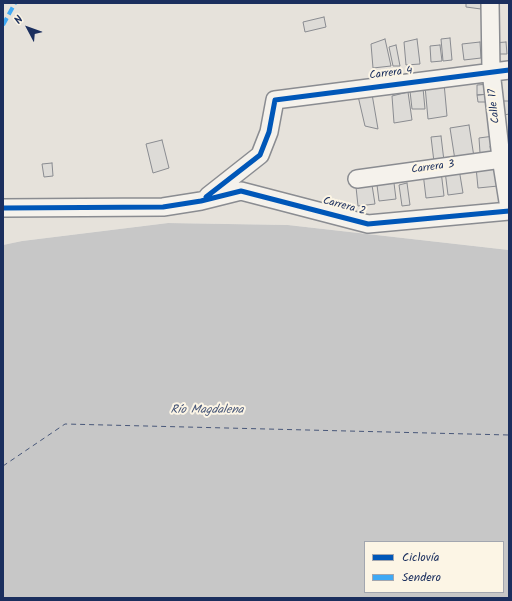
<!DOCTYPE html>
<meta charset="utf-8">
<style>
body{margin:0}
#map{position:relative;width:512px;height:601px;overflow:hidden;background:#f7f3ea;font-family:Kalam,sans-serif}
canvas{display:block}
.frame{position:absolute;inset:0;border:4px solid #1b2f5e;pointer-events:none}
.legend{position:absolute;left:364px;top:541px;width:140px;height:52px;box-sizing:border-box;background:#fcf5e5;border:1px solid #a2a6af;margin:0;padding:5px 7px;list-style:none;font-size:12px;color:#1b2f5e}
.legend li{display:flex;align-items:center;gap:8px;height:20px}
.legend b{width:20px;border:1px solid #a2a6af}
.north{position:absolute;left:8px;top:8px;width:40px;height:40px;-webkit-text-stroke:3px #fcf5e5;paint-order:stroke;rotate:311deg;font-size:11px;font-weight:700;line-height:16px;text-align:center;color:#1b2f5e}
.north::after{content:'';display:block;margin:auto;width:14px;height:18px;background:#1b2f5e;clip-path:polygon(50% 0,100% 100%,50% 72%,0 100%)}
</style>
<div id="map">
<canvas width="512" height="601"></canvas>
<div class="frame"></div>
<ul class="legend">
<li><b style="height:5px;background:#0057b8"></b>Ciclovía</li>
<li><b style="height:5px;background:#3fa9f5"></b>Sendero</li>
</ul>
<div class="north">N</div>
</div>
<script>
const c = document.querySelector('canvas').getContext('2d');
c.lineJoin = 'round';
function fillPath(path, color) {
  c.fillStyle = color;
  c.fill(path, 'evenodd');
}
function shape(rows) {
  const path = new Path2D();
  for (const r of rows) {
    path.moveTo(r[0], r[1]);
    for (let i = 2; i < r.length; i += 2) path.lineTo(r[i], r[i + 1]);
  }
  return path;
}
function stroke(path, color, width, dash) {
  c.strokeStyle = color;
  c.lineWidth = width;
  c.lineCap = dash ? 'butt' : 'round';
  c.setLineDash(dash || []);
  c.stroke(path);
}
function label(font, color, halo, rows, align = 'center') {
  c.font = font + ' Kalam,sans-serif';
  c.lineWidth = 4;
  c.setLineDash([]);
  c.textBaseline = 'middle';
  c.strokeStyle = halo;
  c.fillStyle = color;
  for (const [text, x, y, turn = 0] of rows) {
    c.save();
    c.translate(x, y);
    c.rotate((+turn || 0) * Math.PI / 180);
    c.textAlign = isNaN(turn) ? turn : align;
    if (halo) c.strokeText(text, 0, 0);
    c.fillText(text, 0, 0);
    c.restore();
  }
}
fillPath(shape([
 [3,3,509,3,509,250,288,225,168,223,22,241,3,245]
]), '#e6e2db');
fillPath(shape([
 [168,223,288,225,509,250,509,598,3,598,3,245,22,241],
 [365,542,503,542,503,592,365,592]
]), '#c7c7c7');
stroke(shape([
 [3,466,65,424,509,435]
]), '#485779', 1, [5, 4]);
const building = shape([
 [466,3,481,3,481,9,466,7,466,3],
 [324,17,326,27,305,32,303,22,324,17],
 [450,38,452,60,443,61,441,39,450,38],
 [385,39,391,66,373,68,371,44,385,39],
 [417,39,420,64,406,65,404,42,417,39],
 [480,42,481,58,464,60,462,44,480,42],
 [506,42,507,54,494,54,493,43,506,42],
 [396,45,400,66,393,66,389,47,396,45],
 [440,45,442,61,431,62,430,46,440,45],
 [444,83,447,116,428,119,425,86,444,83],
 [490,84,490,94,477,95,477,85,490,84],
 [423,88,425,109,412,109,410,91,423,88],
 [408,92,412,120,394,123,392,96,408,92],
 [372,94,378,129,365,126,358,96,372,94],
 [490,94,491,102,478,102,477,95,490,94],
 [503,101,509,101,509,114,504,115,503,101],
 [469,125,474,157,455,160,450,128,469,125],
 [441,136,444,161,434,162,431,137,441,136],
 [494,136,495,146,490,146,491,152,480,153,479,138,494,136],
 [162,140,169,168,153,173,146,144,162,140],
 [52,163,53,176,44,177,42,164,52,163],
 [497,165,498,186,478,188,476,167,497,165],
 [459,169,463,193,448,195,445,171,459,169],
 [441,171,444,196,426,198,423,173,441,171],
 [394,183,396,199,379,201,377,185,394,183],
 [407,183,410,205,402,206,399,185,407,183],
 [372,185,375,204,358,206,356,187,372,185]
]);
fillPath(building, '#dddbd7');
stroke(building, '#8a8c91', 1);
const minor = shape([
 [490,3,491,71,501,158,509,208],
 [357,179,509,158],
 [208,196,260,155,269,132,275,100,509,70],
 [3,208,163,207,201,201,241,191,368,224,509,211]
]);
stroke(minor, '#8a8c91', 20);
stroke(minor, '#f5f2ec', 17);
stroke(shape([
 [3,25,15,3]
]), '#3fa9f5', 4, [8, 4]);
stroke(shape([
 [206,197,260,155,269,132,275,100,509,70],
 [3,208,163,207,201,201,241,191,368,224,509,211]
]), '#0057b8', 5);
label('11px', '#1b2f5e', '#fcf5e5', [
 ["Carrera 4",391,74,-7],
 ["Calle 17",495,106,-96],
 ["Carrera 3",433,168,-8],
 ["Carrera 2",344,207,15]
]);
label('italic 12px', '#485779', '#fcf5e5', [
 ["Río Magdalena",207,411]
]);
</script>
